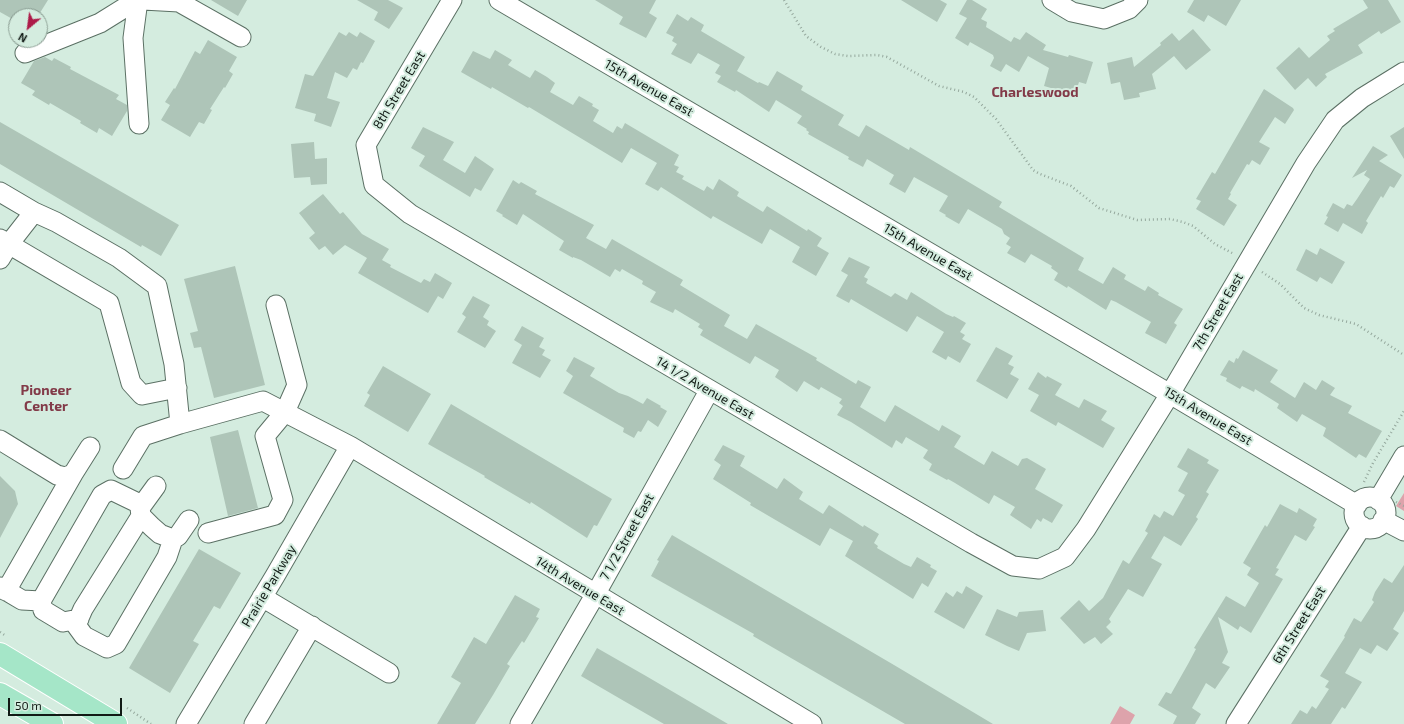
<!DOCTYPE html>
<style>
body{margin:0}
#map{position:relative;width:1404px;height:724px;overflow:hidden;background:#d4ecdf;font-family:"Exo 2",sans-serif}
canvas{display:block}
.north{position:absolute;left:8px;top:8px;width:40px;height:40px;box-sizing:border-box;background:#d4ecdf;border:1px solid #86988e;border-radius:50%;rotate:209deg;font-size:11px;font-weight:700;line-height:16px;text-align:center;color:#111a15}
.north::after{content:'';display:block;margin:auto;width:14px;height:18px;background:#ad1a48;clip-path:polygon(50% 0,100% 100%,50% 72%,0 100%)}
.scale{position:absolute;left:8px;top:698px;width:114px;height:18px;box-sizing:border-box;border:2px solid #111a15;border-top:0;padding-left:5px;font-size:12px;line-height:14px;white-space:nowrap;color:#111a15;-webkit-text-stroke:3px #d4ecdf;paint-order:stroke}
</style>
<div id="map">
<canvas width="1404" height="724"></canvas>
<div class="north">N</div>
<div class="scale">50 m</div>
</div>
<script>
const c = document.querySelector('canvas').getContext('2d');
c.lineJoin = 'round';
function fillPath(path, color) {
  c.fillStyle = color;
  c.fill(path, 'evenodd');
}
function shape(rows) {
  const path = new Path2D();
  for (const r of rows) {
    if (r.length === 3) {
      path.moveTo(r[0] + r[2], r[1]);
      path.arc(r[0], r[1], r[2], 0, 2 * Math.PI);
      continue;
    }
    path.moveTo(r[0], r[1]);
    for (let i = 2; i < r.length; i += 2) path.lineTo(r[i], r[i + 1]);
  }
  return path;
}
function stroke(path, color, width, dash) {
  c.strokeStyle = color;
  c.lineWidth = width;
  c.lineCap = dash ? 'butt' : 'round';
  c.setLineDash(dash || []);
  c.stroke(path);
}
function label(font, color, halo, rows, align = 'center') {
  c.font = font + ' "Exo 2",sans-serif';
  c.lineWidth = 4;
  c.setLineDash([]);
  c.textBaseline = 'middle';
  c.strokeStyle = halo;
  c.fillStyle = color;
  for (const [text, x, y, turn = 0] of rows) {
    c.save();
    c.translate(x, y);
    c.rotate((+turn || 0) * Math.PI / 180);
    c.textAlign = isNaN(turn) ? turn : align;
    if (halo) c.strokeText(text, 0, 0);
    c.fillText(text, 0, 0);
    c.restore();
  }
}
fillPath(shape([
 [1404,493,1404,511,1396,506],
 [1120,706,1135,715,1130,724,1110,724]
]), '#dda3ab');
fillPath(shape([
 [0,0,48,0,38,16,16,16,16,21,0,12],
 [211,0,247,0,238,16],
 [357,0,388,0,403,8,389,29,374,20,378,12],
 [595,0,656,0,649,13,657,18,646,38,619,24,623,17],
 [901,0,940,0,947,4,937,22],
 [967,0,972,0,987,9,981,19,987,22,986,27,1011,42,1014,37,1020,40,1026,32,1046,45,1043,50,1068,57,1069,55,1093,62,1086,84,1079,82,1075,95,1044,86,1049,68,1028,56,1019,72,1006,64,1001,72,990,66,994,58,993,55,970,42,968,46,955,38,967,18,959,14],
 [1194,0,1241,0,1226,26,1208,15,1204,22,1187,12],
 [1363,0,1388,0,1401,22,1381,34,1379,31,1358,45,1363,53,1325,74,1327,77,1316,87,1308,78,1295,90,1276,68,1299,47,1309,58,1330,40,1327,36,1335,31,1333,29,1368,8],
 [677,14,688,21,691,17,704,25,701,31,745,57,737,71,758,83,759,82,768,86,777,71,803,86,801,90,844,115,838,125,859,137,866,125,909,150,910,147,1002,202,999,207,1084,258,1078,270,1103,284,1113,267,1126,275,1124,279,1145,291,1148,286,1159,293,1158,295,1183,309,1174,323,1177,325,1166,344,1145,333,1151,322,1116,302,1111,300,1106,310,1068,286,1067,288,1054,280,1058,273,1051,268,1052,266,1031,254,1025,263,1007,253,1011,247,1006,244,1010,238,1004,234,1002,229,968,209,959,224,945,216,946,215,939,211,948,196,914,177,905,193,889,184,894,175,867,159,863,167,848,159,849,157,808,134,809,132,806,130,807,129,797,123,802,116,776,100,769,112,736,90,735,92,717,82,721,76,715,73,720,65,698,53,691,64,671,54,677,44,672,41,674,37,666,33],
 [1193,29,1211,50,1186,70,1174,56,1152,74,1156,89,1139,93,1140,97,1124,100,1120,82,1111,84,1107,63,1132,57,1134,67,1161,45,1160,43,1172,33,1179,41],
 [339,32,346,36,349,32,357,37,360,32,375,41,363,63,361,62,357,70,353,68,347,78,335,72,327,98,340,102,331,127,314,121,316,114,295,108,305,74,313,76],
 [208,40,237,57,229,71,233,74,225,88,224,87,210,109,212,110,204,124,199,122,190,137,161,120,170,105,165,102,174,88,175,89,195,51,200,54],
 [495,50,512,60,508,65,530,78,535,70,547,77,555,83,550,92,573,105,579,96,593,104,592,106,599,110,593,121,613,133,617,126,622,129,625,123,679,155,674,165,679,167,676,172,684,176,682,179,704,191,707,186,713,190,719,179,739,192,737,196,763,212,767,206,807,231,808,229,822,238,817,246,829,253,816,276,792,262,800,247,770,229,762,244,713,216,711,219,661,187,658,191,645,184,657,163,631,148,622,163,529,107,528,108,492,87,491,89,461,72,473,51,490,59],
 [45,57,52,61,54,58,71,67,70,69,119,95,116,99,127,105,127,111,112,136,99,128,97,133,80,123,81,121,50,103,49,105,32,95,35,91,21,83,34,61],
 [1264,89,1293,108,1294,110,1285,124,1275,117,1259,142,1270,148,1260,165,1252,160,1249,165,1247,164,1230,193,1231,194,1228,199,1237,205,1224,226,1196,209,1201,201,1196,199,1212,172,1215,174],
 [0,122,179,225,161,256,142,245,141,247,0,164],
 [423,127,454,142,443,160,465,173,475,156,494,169,481,191,475,188,470,197,419,166,425,156,411,148],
 [1404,127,1404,159,1390,136],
 [314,142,315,159,327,158,327,184,311,185,310,177,294,178,291,144],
 [1373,146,1388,155,1379,161,1402,175,1394,188,1390,186,1383,198,1381,196,1366,221,1368,223,1362,234,1343,223,1338,232,1324,224,1328,217,1326,216,1333,203,1344,209,1347,204,1352,206,1357,199,1370,179,1364,175,1367,170,1352,178],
 [513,180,519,184,521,182,537,191,535,194,594,225,586,238,606,249,612,239,683,280,680,285,730,315,724,326,747,339,756,324,817,358,816,360,856,384,858,380,871,387,860,407,885,422,895,405,939,431,942,425,961,436,954,447,984,465,992,451,1018,466,1022,459,1027,458,1046,469,1035,489,1063,505,1052,523,1043,518,1041,522,1037,519,1031,529,1010,515,1015,507,994,495,989,504,955,483,948,479,947,480,929,470,932,464,923,458,928,450,906,437,902,444,896,440,892,448,851,422,837,415,843,406,839,403,842,399,821,387,819,390,804,381,797,392,775,377,779,370,755,356,750,364,700,335,703,330,698,327,700,324,675,309,673,313,650,302,656,292,642,284,643,281,622,269,620,272,615,269,610,277,581,260,573,257,573,258,559,250,564,241,523,214,517,225,502,216,503,215,496,211],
 [323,194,340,214,343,212,362,234,389,249,382,260,391,265,390,267,421,283,424,279,430,282,435,273,452,283,443,299,438,296,428,313,358,273,367,258,345,245,333,255,325,246,319,250,309,238,315,233,299,213],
 [1320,248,1345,262,1332,284,1320,277,1317,282,1296,270,1306,249,1317,255],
 [849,257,870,267,864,277,868,279,866,283,891,297,895,293,907,300,911,292,946,314,953,317,954,316,966,323,960,332,965,335,962,339,971,344,960,363,948,356,946,360,932,352,944,332,917,316,907,332,851,299,849,303,836,296,848,275,841,271],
 [235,266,265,385,214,398,201,347,194,348,190,333,198,331,184,279],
 [473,296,490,305,483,317,489,321,487,325,496,331,485,348,457,332,466,317,462,314],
 [522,326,544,338,539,347,545,350,542,355,551,360,540,378,512,363,522,345,514,340],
 [996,347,1013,356,1008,364,1014,367,1010,374,1019,379,1007,399,976,381],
 [1243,350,1278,370,1270,382,1295,398,1304,382,1316,390,1322,380,1335,388,1330,395,1352,406,1348,413,1382,431,1366,458,1359,454,1356,458,1323,436,1326,428,1302,414,1297,422,1277,408,1279,404,1255,389,1254,392,1242,386,1240,389,1226,381,1227,378,1220,375,1229,360,1234,363,1236,358,1238,359],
 [574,357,595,368,590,376,619,393,628,396,643,404,647,398,661,406,660,407,667,411,658,427,648,420,641,432,638,431,634,438,623,432,624,428,563,393,573,376,566,371],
 [383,366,431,394,408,432,364,406,370,395,367,393],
 [1038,372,1046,378,1047,376,1062,384,1055,395,1079,408,1084,399,1107,411,1101,420,1115,428,1103,448,1058,422,1056,426,1030,411,1039,395,1028,389],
 [451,404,612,499,597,526,594,525,587,538,531,502,530,504,484,477,485,476,428,444],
 [238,430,258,508,228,516,210,437],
 [723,445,745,456,740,466,777,489,784,478,803,492,799,499,823,514,829,505,863,527,864,525,879,534,874,543,878,546,877,548,904,564,911,567,917,557,931,565,930,567,937,571,928,587,922,583,913,599,845,556,853,541,830,528,820,546,750,505,751,503,713,479,721,465,714,460],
 [1188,448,1209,460,1207,463,1219,470,1206,492,1209,494,1196,517,1198,519,1181,546,1164,536,1151,558,1162,564,1143,597,1128,589,1109,619,1111,622,1106,627,1113,634,1101,644,1095,637,1084,644,1060,618,1079,600,1089,611,1103,598,1123,560,1129,564,1148,533,1145,531,1154,514,1160,518,1164,511,1173,516,1185,495,1178,491,1188,473,1177,467],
 [0,476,15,491,18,504,0,538],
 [1280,504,1297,513,1299,508,1317,519,1313,526,1315,527,1306,541,1295,535,1276,568,1279,569,1275,575,1283,579,1251,633,1240,626,1238,630,1218,617,1228,652,1222,663,1230,667,1215,689,1206,683,1192,708,1201,714,1195,724,1173,724,1177,716,1158,705,1166,692,1171,694,1188,664,1196,649,1194,648,1226,596,1245,607,1259,583,1247,575,1251,568,1243,563,1265,525,1267,527],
 [672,535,894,665,993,724,905,724,753,636,754,634,651,576,659,561,657,560],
 [199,549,241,573,220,609,214,606,193,641,199,644,170,693,129,668],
 [1404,565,1404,611,1393,629,1399,633,1387,651,1377,645,1371,654,1360,648,1345,673,1362,682,1345,709,1342,707,1331,724,1291,724,1300,710,1307,714,1312,706,1316,709,1329,689,1325,687,1329,681,1320,676,1345,637,1344,636,1354,618,1361,622,1374,602,1372,600,1375,592,1384,578,1392,583],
 [966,586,983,596,964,629,934,612,946,592,953,597,957,591,962,594],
 [515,595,540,609,536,617,539,618,524,643,522,641,507,664,510,666,493,695,475,724,437,724,461,683,451,677,474,637,486,644],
 [997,609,1017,617,1019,612,1043,610,1046,631,1027,633,1019,651,1007,646,985,635],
 [597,648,646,676,728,724,664,724,624,701,581,676]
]), '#aec5b8');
const minor = shape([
 [138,0,133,38,139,124],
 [143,0,179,2,241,37],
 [452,0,366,145,374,185,410,214,971,543,1013,566,1039,569,1065,557,1086,529,1170,394,1306,163,1335,120,1362,98,1404,72],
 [499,0,1170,394,1357,505],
 [1052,0,1072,12,1104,19,1129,9,1138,0],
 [25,53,100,23,137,0],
 [0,192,34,212],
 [0,239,109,303,131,383,142,395,177,388],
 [0,259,9,244,34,212,56,222,119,258,157,286,174,364,180,424],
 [0,440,57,475,65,477,73,474,90,447],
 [123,469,143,436,180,424,263,401,350,446,812,724],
 [156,486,140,508,141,516,152,527,160,534,173,539,178,536,189,520],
 [1370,513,16],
 [1378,500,1404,456],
 [141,516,83,609,76,625,84,636,107,648,116,644,167,557,173,539],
 [1383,520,1404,531],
 [208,533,275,515,283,500,265,436,285,412,297,385,276,305],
 [0,587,22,600,41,601],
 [6,591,73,474],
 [262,597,389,673],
 [79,619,63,622,43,610,41,601,102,495,111,490,142,505],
 [186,724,275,576,350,446],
 [254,724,312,626],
 [520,724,595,595,709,391],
 [1236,724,1362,526]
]);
const major = shape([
 [0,654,116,724],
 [0,694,52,724]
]);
stroke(minor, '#5b7064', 21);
stroke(major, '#fff', 24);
stroke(shape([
 [784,0,806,36,821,47,835,54,848,56,877,55,887,57,939,86,964,92,974,97,996,119,1033,170,1040,174,1071,186,1099,208,1137,220,1170,219,1183,222,1193,226,1215,244,1234,254],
 [1262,272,1280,284,1304,308,1319,315,1356,324,1404,355],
 [1364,482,1373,463,1404,411],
 [1396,502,1404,506],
 [0,632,6,636],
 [127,708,151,724]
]), '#95a89d', 2.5, [1, 3]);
stroke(minor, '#fff', 19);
stroke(major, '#a5e6c8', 22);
label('13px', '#111a15', '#d4ecdf', [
 ["15th Avenue East",649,88,30],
 ["8th Street East",399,90,-59],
 ["15th Avenue East",928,252,30],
 ["7th Street East",1218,312,-60],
 ["14 1/2 Avenue East",705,388,30],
 ["15th Avenue East",1208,416,31],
 ["7 1/2 Street East",627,537,-61],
 ["Prairie Parkway",269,586,-59],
 ["14th Avenue East",580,586,31],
 ["6th Street East",1299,625,-58]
]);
label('bold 14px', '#823a48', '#d4ecdf', [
 ["Charleswood",1035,92],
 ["Pioneer",46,390],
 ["Center",46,406]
]);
</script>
